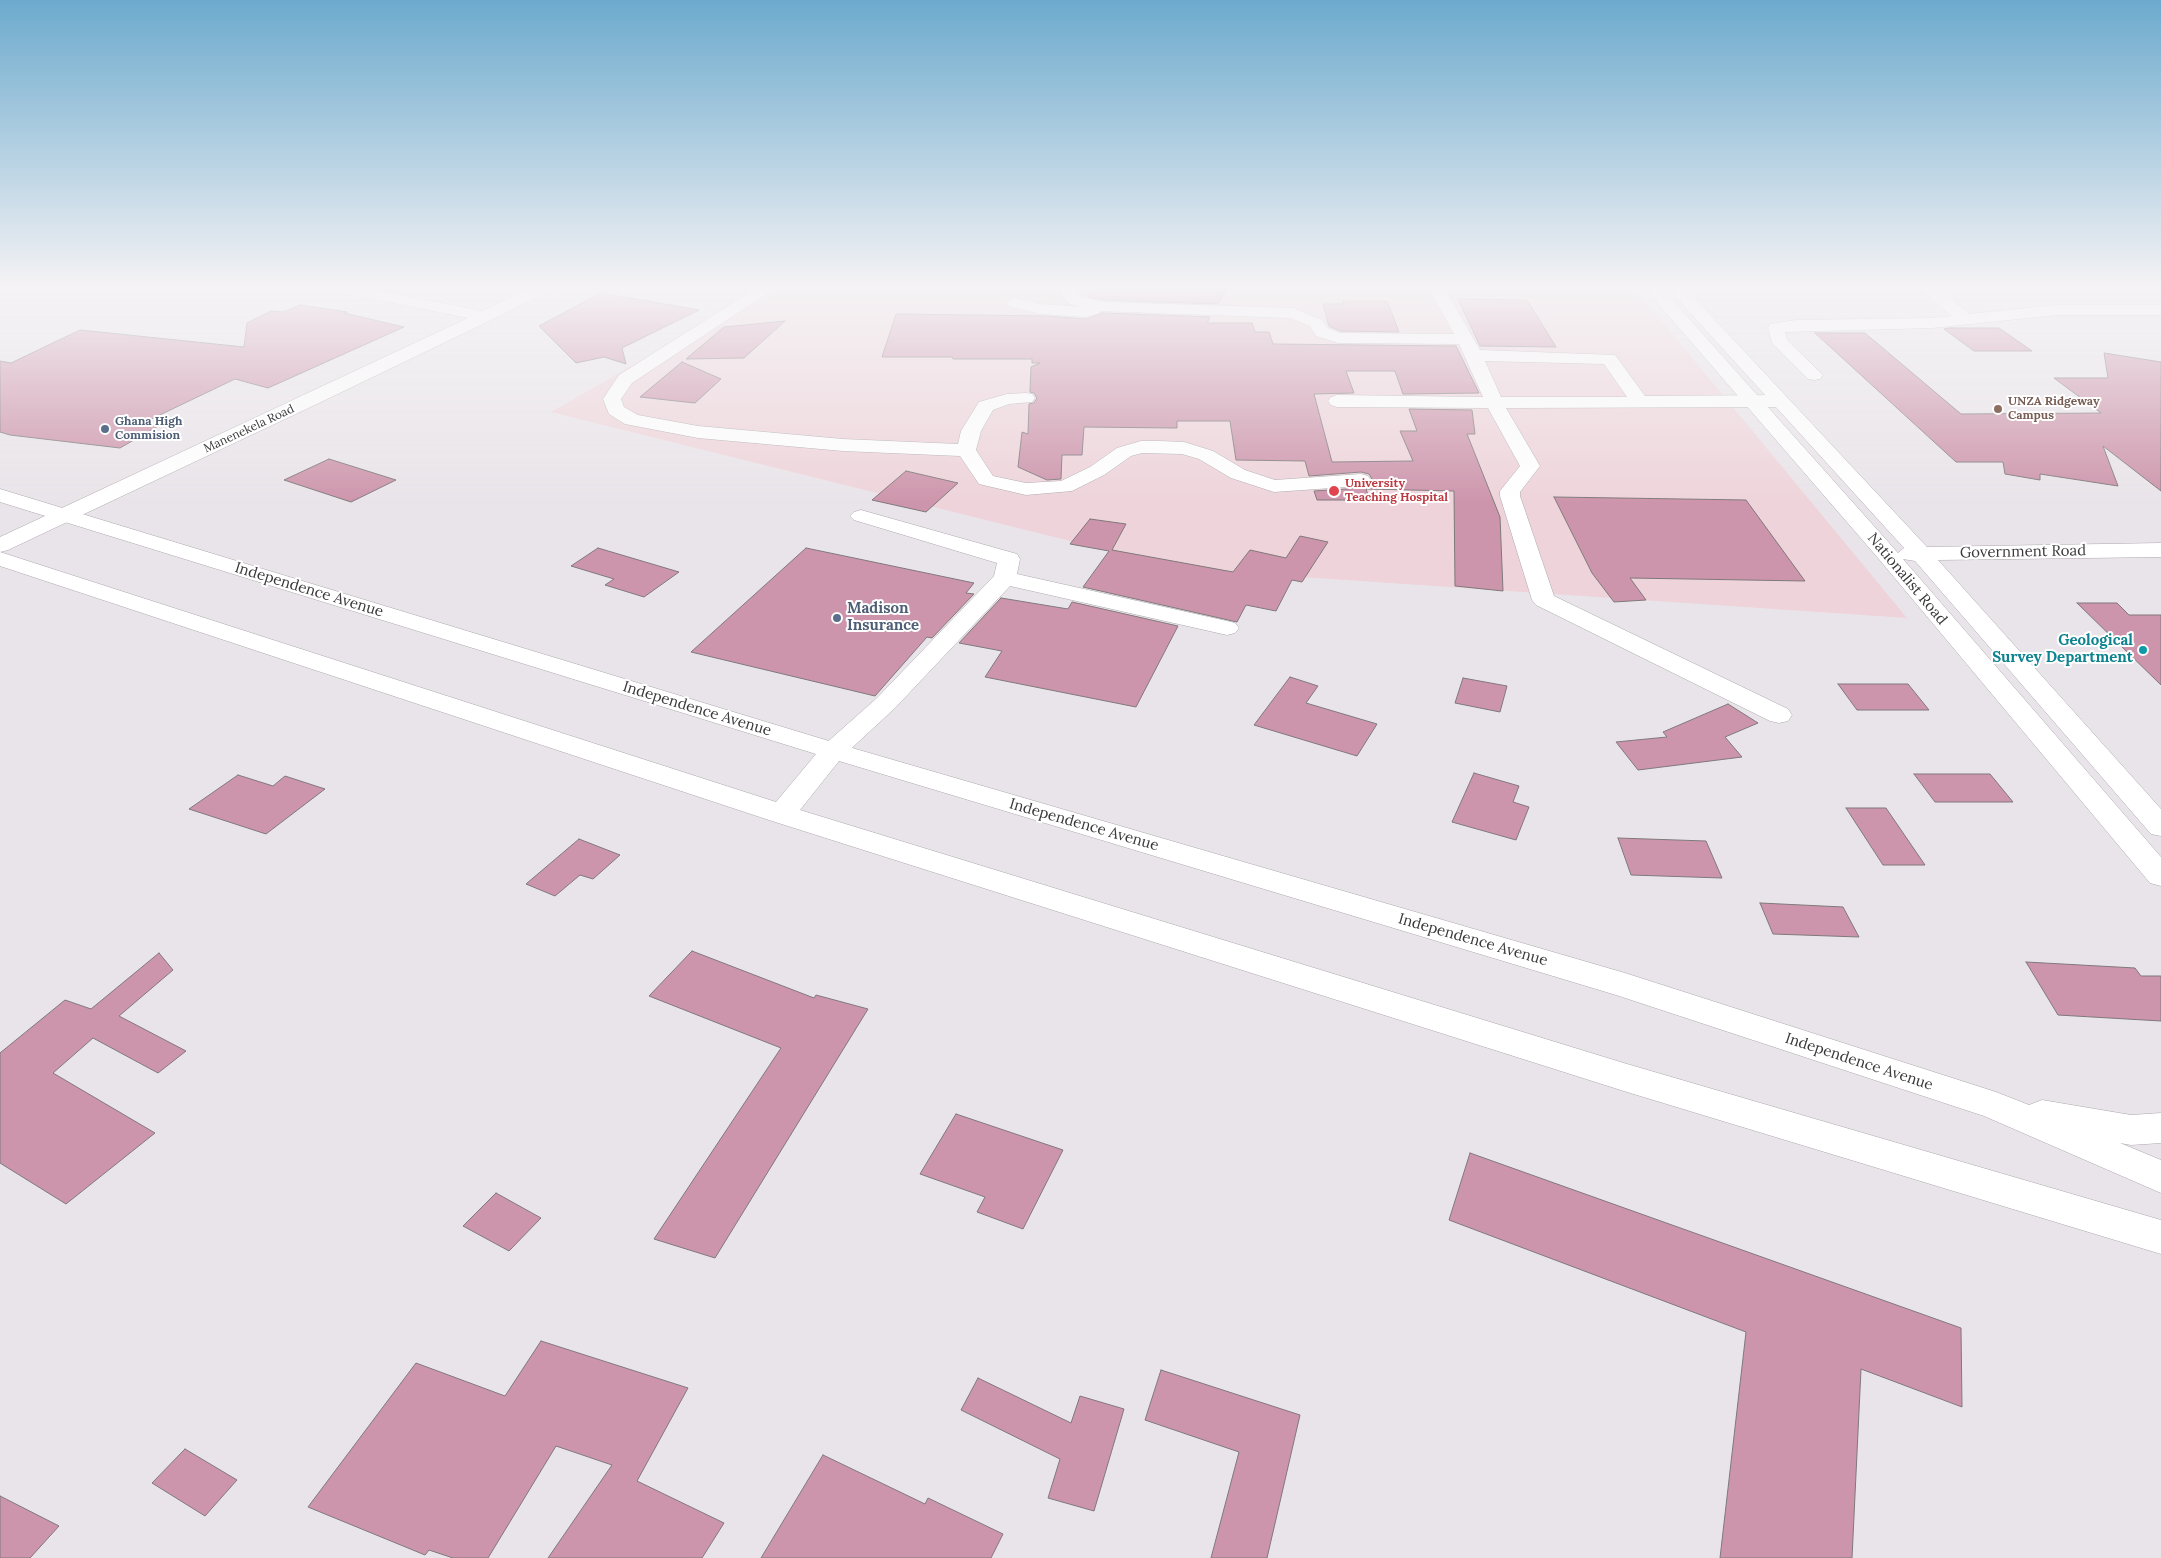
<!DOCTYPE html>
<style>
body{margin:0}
canvas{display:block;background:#e9e4e9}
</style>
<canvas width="2161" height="1558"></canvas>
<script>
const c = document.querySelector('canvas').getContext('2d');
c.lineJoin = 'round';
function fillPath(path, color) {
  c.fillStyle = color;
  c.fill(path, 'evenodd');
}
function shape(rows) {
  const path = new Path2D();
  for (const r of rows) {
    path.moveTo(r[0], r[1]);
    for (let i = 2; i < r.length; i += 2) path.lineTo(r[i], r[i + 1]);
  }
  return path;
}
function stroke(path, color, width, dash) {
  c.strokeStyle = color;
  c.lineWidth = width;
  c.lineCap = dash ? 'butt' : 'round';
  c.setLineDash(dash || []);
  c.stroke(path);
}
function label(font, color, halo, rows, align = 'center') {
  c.font = font + ' Lora,serif';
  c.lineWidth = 4;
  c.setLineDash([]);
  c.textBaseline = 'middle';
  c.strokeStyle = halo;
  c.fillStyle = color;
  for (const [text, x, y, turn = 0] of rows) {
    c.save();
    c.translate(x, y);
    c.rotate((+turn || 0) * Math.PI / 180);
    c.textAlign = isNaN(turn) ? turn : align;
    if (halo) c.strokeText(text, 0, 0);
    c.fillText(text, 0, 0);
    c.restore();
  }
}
fillPath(shape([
 [772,285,1632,285,1907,618,1183,569,551,412]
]), '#eed4da');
const building = shape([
 [1229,285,1218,304,1105,300,1089,297,1090,286,1229,285],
 [601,293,699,310,622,348,626,364,604,357,576,363,539,326,601,293],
 [1458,299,1527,300,1556,347,1480,346,1458,299],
 [1343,301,1387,301,1399,332,1340,331,1329,326,1323,304,1344,304,1343,301],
 [300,305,347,312,344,313,404,327,268,388,235,379,141,424,158,426,120,448,10,435,0,432,0,361,11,363,80,330,244,347,247,323,271,311,283,312,300,305],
 [1102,313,1210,317,1207,323,1252,323,1255,332,1269,332,1273,344,1456,346,1479,393,1403,394,1395,371,1346,371,1354,393,1314,394,1332,462,1413,461,1400,431,1417,431,1409,409,1472,410,1475,434,1467,434,1500,517,1503,591,1455,586,1454,491,1366,489,1370,500,1317,500,1314,491,1362,488,1370,485,1372,479,1369,474,1361,472,1309,476,1305,461,1236,460,1230,421,1177,421,1177,428,1084,427,1082,455,1062,455,1061,479,1047,480,1018,467,1022,432,1028,434,1029,404,1034,403,1037,398,1034,393,1030,392,1031,367,1040,363,1032,363,1032,359,953,359,952,357,882,357,896,314,1045,316,1086,319,1102,313],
 [785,321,744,358,686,359,724,327,785,321],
 [1949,328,1999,328,2032,351,1974,351,1944,329,1949,328],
 [1815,333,1865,333,1961,414,2101,413,2054,378,2108,378,2104,353,2161,362,2161,491,2103,446,2118,486,2040,474,2040,480,2005,474,2003,462,1956,462,1815,333],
 [682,362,721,379,695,403,640,397,682,362],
 [329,459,396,480,351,502,284,480,329,459],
 [906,471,958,483,926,512,872,500,906,471],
 [1554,497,1746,500,1805,581,1630,578,1646,600,1614,602,1592,573,1554,497],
 [1090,519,1126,524,1112,550,1233,572,1250,550,1286,558,1300,536,1328,542,1302,582,1292,580,1276,611,1246,605,1237,622,1083,587,1109,551,1070,544,1090,519],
 [598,548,679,572,644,597,605,585,614,579,571,566,598,548],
 [806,548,974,583,966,593,974,594,932,638,927,637,875,696,691,652,806,548],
 [1001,598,1068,609,1072,602,1178,626,1136,707,985,677,1002,651,959,643,1001,598],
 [2077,603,2117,603,2129,615,2161,615,2161,685,2077,603],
 [1290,677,1318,686,1306,703,1377,724,1357,756,1254,725,1290,677],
 [1463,678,1507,686,1500,712,1455,703,1463,678],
 [1838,684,1908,684,1929,710,1857,710,1838,684],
 [1728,704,1758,723,1725,737,1742,757,1638,770,1616,742,1667,737,1663,732,1728,704],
 [1474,773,1519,786,1513,802,1529,807,1516,840,1452,822,1474,773],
 [1914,774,1990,774,2013,802,1935,802,1914,774],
 [238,775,273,786,285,776,325,789,266,834,189,809,238,775],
 [1846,808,1886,808,1925,865,1883,865,1846,808],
 [1618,838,1706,841,1722,878,1631,875,1618,838],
 [579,839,620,855,593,879,580,875,555,896,526,884,579,839],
 [1760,903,1843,907,1859,937,1773,934,1760,903],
 [692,951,814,998,816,995,868,1009,715,1258,654,1239,781,1048,649,996,692,951],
 [159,953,173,970,119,1016,186,1051,158,1073,93,1038,53,1073,155,1133,66,1204,0,1163,0,1053,65,1000,91,1009,159,953],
 [2026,962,2135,968,2141,976,2161,976,2161,1021,2058,1015,2026,962],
 [956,1114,1063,1150,1023,1229,977,1212,985,1197,920,1174,956,1114],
 [1470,1153,1961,1328,1962,1407,1861,1369,1852,1558,1720,1558,1746,1332,1449,1220,1470,1153],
 [496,1193,541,1218,509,1251,463,1226,496,1193],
 [541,1341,688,1388,637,1481,724,1523,702,1558,548,1558,612,1465,556,1446,488,1558,453,1558,429,1550,425,1555,308,1507,416,1363,505,1396,541,1341],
 [1161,1370,1300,1415,1267,1558,1211,1558,1239,1452,1145,1420,1161,1370],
 [978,1378,1071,1423,1080,1396,1124,1409,1094,1511,1048,1498,1060,1459,961,1410,978,1378],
 [185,1449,237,1480,205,1516,152,1483,185,1449],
 [823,1455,925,1504,928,1498,1003,1534,991,1558,761,1558,823,1455],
 [0,1496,59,1526,30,1558,0,1558,0,1496]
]);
fillPath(building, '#cd95ab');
stroke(building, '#7f797b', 1);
const minor = shape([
 [321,285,352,285,482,311,537,285,558,285,555,288,491,320,319,403,8,550,0,552,0,537,468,318,329,290,324,288,321,285],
 [761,285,780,285,632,383,621,399,624,407,638,415,698,426,843,439,958,444,961,431,979,402,1007,394,1026,393,1032,394,1035,398,1032,402,1009,404,993,410,981,431,976,450,993,476,1026,483,1061,481,1090,467,1117,448,1141,441,1159,441,1184,442,1213,451,1245,470,1275,480,1361,474,1368,476,1371,480,1368,484,1361,486,1274,492,1231,478,1199,459,1182,454,1142,453,1131,456,1104,475,1072,491,1026,495,979,484,960,456,843,451,698,438,625,424,609,414,603,399,619,375,761,285],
 [1065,285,1083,285,1077,291,1081,297,1105,302,1293,308,1322,320,1328,328,1340,333,1454,334,1427,285,1443,285,1480,350,1615,355,1645,396,1780,395,1786,397,1789,401,1786,405,1780,407,1506,408,1540,466,1520,492,1520,496,1554,596,1788,709,1792,715,1788,721,1779,723,1770,721,1536,605,1532,600,1500,496,1500,491,1520,466,1488,408,1337,407,1331,405,1328,401,1331,397,1337,395,1483,397,1459,344,1338,343,1316,336,1310,326,1290,318,1101,311,1100,313,1086,317,1040,314,1009,306,1007,303,1009,300,1015,298,1040,304,1081,307,1070,304,1065,300,1061,290,1065,285],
 [1485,361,1604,364,1627,397,1501,397,1485,361],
 [1916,285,1934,285,1969,314,2057,305,2161,305,2161,315,2057,315,1932,328,1785,332,1788,341,1823,375,1820,379,1814,380,1808,379,1772,343,1768,328,1770,324,1776,323,1796,320,1932,318,1951,316,1916,285],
 [861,510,1017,554,1020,559,1017,574,1227,621,1235,623,1239,628,1235,633,1227,635,1010,586,895,708,842,757,833,759,824,757,820,751,824,745,877,698,994,576,997,563,854,520,850,516,854,512,861,510]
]);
const major = shape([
 [1642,285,1659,285,1898,553,1904,548,1675,296,1673,293,1675,290,1687,290,1927,547,2161,543,2161,557,1938,560,2161,809,2161,836,2151,834,1915,561,1903,559,2161,857,2161,886,2150,883,1878,558,1642,285],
 [0,489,842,745,1625,973,1996,1092,2029,1105,2042,1100,2131,1115,2161,1113,2161,1143,2131,1145,2120,1143,2161,1160,2161,1193,1984,1116,1616,995,839,761,800,810,1627,1064,2161,1220,2161,1254,1627,1092,772,821,0,566,0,552,776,802,816,754,0,502,0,489]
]);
stroke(minor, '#ada9ad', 1);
stroke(major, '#ada9ad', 1);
fillPath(minor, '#fff');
fillPath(major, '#fff');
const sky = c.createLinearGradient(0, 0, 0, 503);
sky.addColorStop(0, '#6caacd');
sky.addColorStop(0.57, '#f5f3f5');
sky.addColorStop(1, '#f5f3f500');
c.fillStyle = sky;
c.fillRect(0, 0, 2161, 503);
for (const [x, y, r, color] of [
 [1998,409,5,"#8d6e63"],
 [105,429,5,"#5c6f8a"],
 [1334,491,6,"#e0444e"],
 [837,618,5,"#5c6f8a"],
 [2143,650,5,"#0f9aa8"]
]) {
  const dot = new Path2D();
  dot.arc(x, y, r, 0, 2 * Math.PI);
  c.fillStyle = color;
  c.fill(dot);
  stroke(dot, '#fff', 2);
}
label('bold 12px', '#785e54', '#fff', [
 ["UNZA Ridgeway",2008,402],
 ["Campus",2008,416]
], 'left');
label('bold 12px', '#4e5e75', '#fff', [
 ["Ghana High",115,422],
 ["Commision",115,436]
], 'left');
label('12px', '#3a383a', '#fff', [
 ["Manenekela Road",249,429,-25]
]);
label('bold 12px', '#be3a42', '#fff', [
 ["University",1345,484],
 ["Teaching Hospital",1345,498]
], 'left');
label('15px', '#3a383a', '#fff', [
 ["Government Road",2023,552,-1],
 ["Nationalist Road",1907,579,50],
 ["Independence Avenue",309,590,17],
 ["Independence Avenue",697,709,17],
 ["Independence Avenue",1084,825,16],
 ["Independence Avenue",1473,940,16],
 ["Independence Avenue",1859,1062,18]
]);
label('bold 15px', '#4e5e75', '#fff', [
 ["Madison",847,609],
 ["Insurance",847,626]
], 'left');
label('bold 15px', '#0d838f', '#fff', [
 ["Geological",2133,641],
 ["Survey Department",2133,658]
], 'right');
</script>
